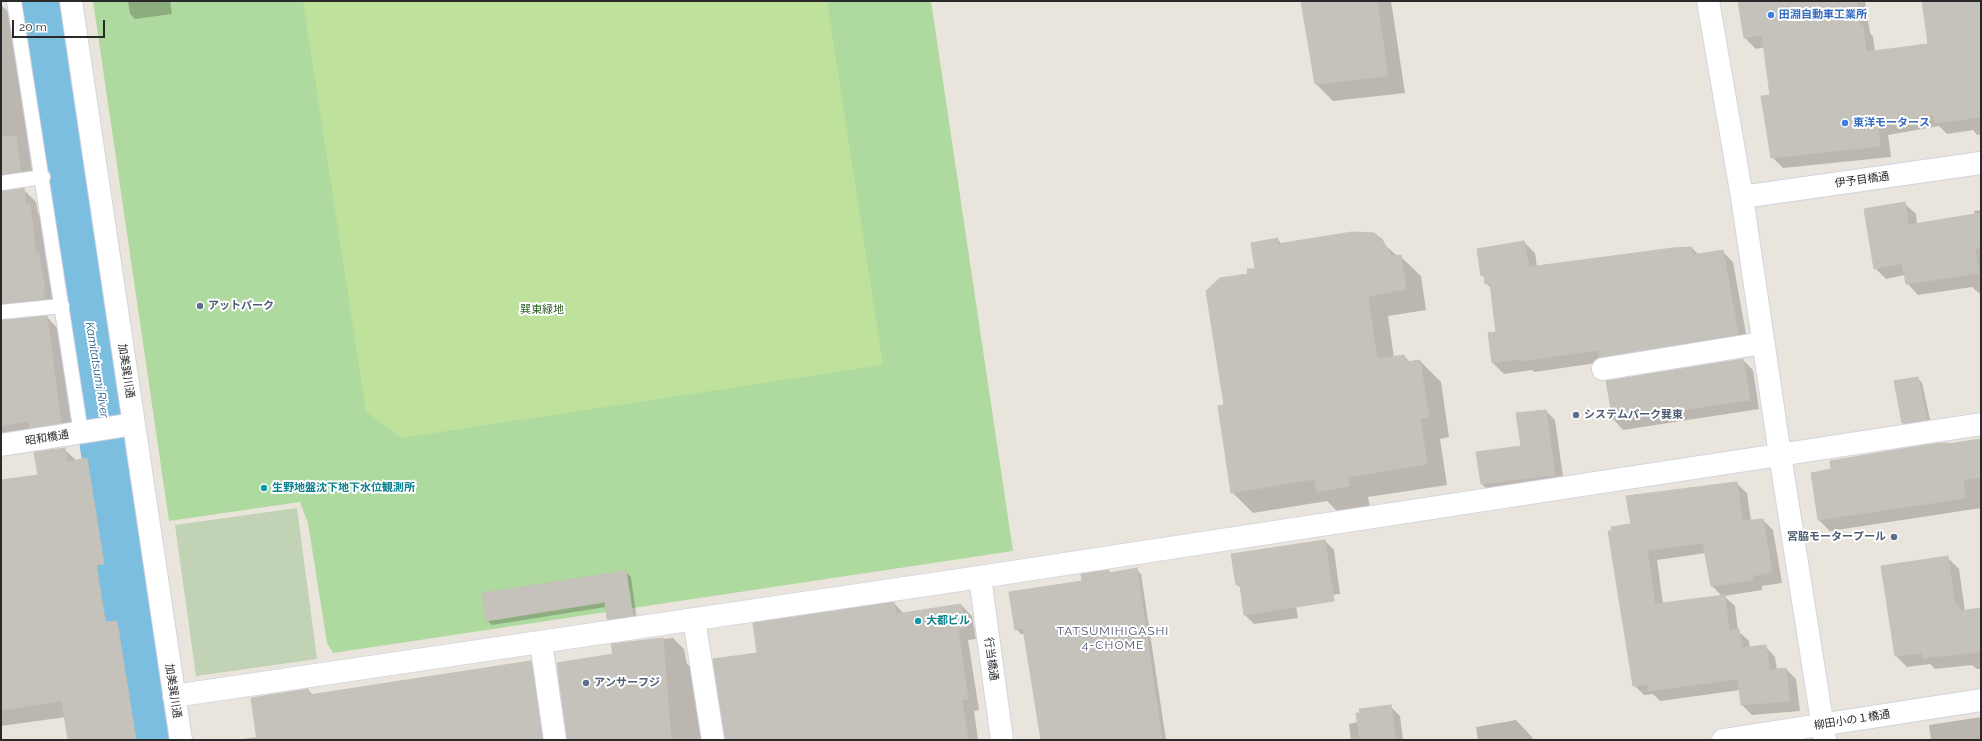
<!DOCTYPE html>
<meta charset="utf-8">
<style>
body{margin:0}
#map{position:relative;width:1982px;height:741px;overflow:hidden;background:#eae5dc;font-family:Raleway,sans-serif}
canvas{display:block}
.frame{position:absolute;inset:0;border:2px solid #292929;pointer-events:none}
.scale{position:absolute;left:12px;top:20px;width:93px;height:18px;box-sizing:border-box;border:2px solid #292929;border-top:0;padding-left:5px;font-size:12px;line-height:14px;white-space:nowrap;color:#292929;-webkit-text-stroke:3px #fff;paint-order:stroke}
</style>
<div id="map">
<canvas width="1982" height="741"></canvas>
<div class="frame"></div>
<div class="scale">20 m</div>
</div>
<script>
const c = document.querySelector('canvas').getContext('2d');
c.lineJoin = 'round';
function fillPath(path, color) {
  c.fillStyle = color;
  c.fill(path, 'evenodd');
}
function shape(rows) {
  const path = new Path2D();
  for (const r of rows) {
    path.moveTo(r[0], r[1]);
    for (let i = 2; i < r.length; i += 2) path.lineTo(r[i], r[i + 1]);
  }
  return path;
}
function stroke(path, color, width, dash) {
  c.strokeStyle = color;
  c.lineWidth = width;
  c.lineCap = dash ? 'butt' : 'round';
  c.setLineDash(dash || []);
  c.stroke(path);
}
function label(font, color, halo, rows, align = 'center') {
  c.font = font + ' Raleway,"Noto Sans JP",sans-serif';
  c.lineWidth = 4;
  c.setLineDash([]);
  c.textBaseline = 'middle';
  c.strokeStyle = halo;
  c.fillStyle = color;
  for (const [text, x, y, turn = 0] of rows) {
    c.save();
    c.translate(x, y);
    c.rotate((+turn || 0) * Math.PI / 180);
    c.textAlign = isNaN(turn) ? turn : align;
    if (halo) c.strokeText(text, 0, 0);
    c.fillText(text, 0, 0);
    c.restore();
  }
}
fillPath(shape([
 [93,1,931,1,1013,551,333,653,327,643,308,523,300,502,169,521]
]), '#afda9f');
fillPath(shape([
 [297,508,317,659,196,676,175,525]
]), '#c1d2b5');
fillPath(shape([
 [303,1,827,1,883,365,401,438,366,412]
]), '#bee19b');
fillPath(shape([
 [128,1,170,1,172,14,135,19,130,14],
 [1302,1,1391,1,1405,93,1333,101,1316,84],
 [1740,1,1865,1,1870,33,1873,37,1875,52,1929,45,1923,1,1981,1,1981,134,1977,135,1973,130,1947,134,1939,126,1888,135,1891,157,1783,168,1772,157,1771,96,1765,47,1756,49,1745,38],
 [1,5,10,13,34,184,9,189,8,191,23,189,36,202,38,213,43,218,57,303,13,316,6,321,47,317,59,330,73,436,1,441],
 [1904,203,1916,214,1917,224,1975,215,1974,211,1981,210,1981,295,1972,287,1918,295,1907,283,1905,275,1886,279,1875,268],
 [1353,233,1373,234,1397,256,1400,256,1421,276,1426,310,1388,316,1394,358,1404,356,1410,362,1420,361,1441,382,1449,437,1440,439,1447,485,1368,497,1370,507,1338,512,1327,501,1253,513,1232,492,1225,406,1249,275,1256,270,1278,240,1282,244],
 [1524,242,1535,253,1537,267,1692,248,1699,255,1722,251,1733,262,1748,345,1604,362,1534,372,1532,370,1504,374,1493,363,1497,333,1492,289,1486,283,1485,279,1482,275],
 [1743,360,1753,370,1759,409,1623,430,1614,420],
 [1918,378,1922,383,1931,424,1908,428,1903,423,1895,382],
 [1546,411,1555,420,1564,484,1492,494,1482,484,1477,453,1522,447],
 [1981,440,1981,508,1830,531,1819,520,1833,470,1949,445],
 [64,449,77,461,86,460,100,474,117,578,110,579,116,621,131,636,145,724,133,725,136,740,69,740,66,717,1,726,1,481,39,476],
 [1736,483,1747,493,1751,521,1763,520,1773,530,1782,583,1762,586,1762,590,1724,596,1735,606,1738,631,1749,641,1750,648,1765,646,1775,657,1777,670,1786,669,1796,679,1800,711,1752,715,1742,705,1740,690,1660,701,1653,694,1644,695,1634,685,1632,525],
 [1706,553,1712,586,1722,596,1663,604,1657,560],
 [1325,541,1334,550,1340,594,1295,599,1298,618,1254,624,1245,615,1241,589,1237,584],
 [1947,557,1959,569,1965,611,1981,609,1981,669,1977,669,1972,665,1935,669,1930,664,1907,667,1896,656,1882,567],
 [1136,569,1141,574,1166,740,1041,740,1025,634,1021,634,1016,629,1083,582,1108,571,1111,573],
 [626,572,631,577,637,620,613,624,608,619,606,607,492,625,487,620],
 [894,603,904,614,961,605,972,616,976,639,968,640,979,710,974,711,978,740,726,740,759,653],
 [673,638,684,649,687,664,699,675,709,740,568,740,614,655,612,645],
 [531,662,542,673,551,740,235,740,258,737,308,690,313,695],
 [1390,706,1400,716,1403,740,1351,740,1349,724,1358,722],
 [1981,717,1981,740,1931,740,1929,725],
 [1516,720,1532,737,1533,740,1475,740,1478,740,1476,727]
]), '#0003');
stroke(shape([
 [41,1,96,361,122,545,153,740]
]), '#7bbee0', 56);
const building = shape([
 [1301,1,1377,1,1388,76,1315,84,1301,1],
 [1738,1,1856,1,1860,26,1863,25,1866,52,1928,44,1922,1,1981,1,1981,117,1935,123,1933,115,1878,124,1880,146,1771,158,1761,96,1770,95,1762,35,1744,38,1738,1],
 [16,136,21,172,1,174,1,137,16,136],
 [24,188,26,204,30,204,36,254,39,254,45,290,43,291,44,299,1,303,1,191,24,188],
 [1905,202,1908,225,1981,213,1981,248,1975,249,1979,273,1906,284,1902,263,1874,269,1864,209,1905,202],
 [1352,232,1374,233,1382,239,1391,256,1401,255,1406,289,1368,296,1377,359,1404,355,1406,362,1420,360,1429,417,1420,418,1427,464,1348,477,1349,486,1317,492,1314,479,1231,493,1218,406,1224,405,1206,291,1220,278,1248,274,1247,269,1255,269,1251,243,1278,238,1278,244,1352,232],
 [1524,241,1529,267,1673,248,1692,247,1693,255,1723,250,1738,334,1599,358,1598,350,1522,361,1522,359,1492,363,1488,333,1496,332,1490,283,1485,284,1484,275,1481,276,1477,249,1524,241],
 [47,316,61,423,30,428,29,421,1,426,1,320,47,316],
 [1743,359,1750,400,1613,420,1606,381,1743,359],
 [1918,377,1927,420,1902,423,1894,381,1918,377],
 [1546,410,1555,475,1481,484,1476,452,1521,446,1516,413,1546,410],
 [1981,439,1981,477,1963,480,1966,498,1818,520,1811,473,1831,469,1830,461,1932,444,1948,443,1948,444,1981,439],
 [65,448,67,462,87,458,104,564,96,565,105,622,117,621,136,740,68,740,62,701,1,710,1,480,38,475,34,452,65,448],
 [1737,482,1742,521,1763,519,1772,572,1752,576,1753,580,1711,586,1703,543,1647,550,1655,604,1725,595,1729,631,1739,629,1742,648,1766,645,1769,670,1786,668,1790,701,1741,705,1738,679,1648,691,1648,684,1633,686,1608,531,1612,531,1611,527,1631,524,1626,496,1737,482],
 [1325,540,1334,601,1244,615,1240,584,1236,585,1231,554,1325,540],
 [1948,556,1955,605,1958,605,1959,611,1981,608,1981,651,1940,657,1940,655,1923,658,1922,653,1895,656,1881,566,1948,556],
 [1137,568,1162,740,1041,740,1023,628,1015,630,1009,592,1082,581,1081,574,1109,570,1109,573,1137,568],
 [626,571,633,616,607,619,605,602,486,621,482,593,626,571],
 [894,602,896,614,961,604,965,628,958,629,968,699,962,700,968,740,725,740,713,659,757,653,753,623,894,602],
 [663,638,671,740,567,740,557,663,613,654,611,644,663,638],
 [531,661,542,740,257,740,251,698,308,689,309,695,531,661],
 [1391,705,1396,740,1360,740,1356,713,1360,713,1359,709,1391,705]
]);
fillPath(building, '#c5c2bc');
stroke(building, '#c5c1b6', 1);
const lane = shape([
 [14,1,81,433],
 [1,183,43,177],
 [1,312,62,306]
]);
const street = shape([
 [71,1,181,740],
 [1708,1,1742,197,1780,455,1825,740],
 [1603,369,1763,343],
 [1,445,134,424],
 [980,577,1002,740],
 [694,619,713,740],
 [541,642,555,740],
 [174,696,980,577,1981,424],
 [1723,740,1981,700]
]);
const secondary = shape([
 [1742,197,1981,163]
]);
stroke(lane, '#d2d3e0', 16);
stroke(street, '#d2d3e0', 24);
stroke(secondary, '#d2d3e0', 24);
stroke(lane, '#fff', 14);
stroke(street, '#fff', 22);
stroke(secondary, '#fff', 22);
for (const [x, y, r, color] of [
 [1771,15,4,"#3f7fe0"],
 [1845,123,4,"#3f7fe0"],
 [200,306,4,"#5c6f8a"],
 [1576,415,4,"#5c6f8a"],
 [264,488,4,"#0f9aa8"],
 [1894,537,4,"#5c6f8a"],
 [918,621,4,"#0f9aa8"],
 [586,683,4,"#5c6f8a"]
]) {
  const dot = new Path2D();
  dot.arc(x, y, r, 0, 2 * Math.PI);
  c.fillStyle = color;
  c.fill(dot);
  stroke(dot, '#fff', 1.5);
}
label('bold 11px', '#366cbe', '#fff', [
 ["田淵自動車工業所",1779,15],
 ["東洋モータース",1853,123]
], 'left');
label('11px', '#292929', '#fff', [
 ["伊予目橋通",1862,180,-8],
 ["加美巽川通",126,371,81],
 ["昭和橋通",47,438,-9],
 ["行当橋通",991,659,82],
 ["加美巽川通",173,691,81],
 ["柳田小の１橋通",1852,720,-9]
]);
label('bold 11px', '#4e5e75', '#fff', [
 ["アットパーク",208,306],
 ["システムパーク巽東",1584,415],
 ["宮脇モータープール",1886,537,"right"],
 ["アンサーフジ",594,683]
], 'left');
label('11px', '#2a5d22', '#fff', [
 ["巽東緑地",542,310]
]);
label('bold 11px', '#0d838f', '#fff', [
 ["生野地盤沈下地下水位観測所",272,488],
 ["大都ビル",926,621]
], 'left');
label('italic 12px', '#1c5c8a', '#fff', [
 ["Kamitatsumi River",97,370,81]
]);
c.letterSpacing = '1px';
label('12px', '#4f5374', '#fff', [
 ["TATSUMIHIGASHI",1113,631],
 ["4-CHOME",1113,645]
]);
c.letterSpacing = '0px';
</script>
